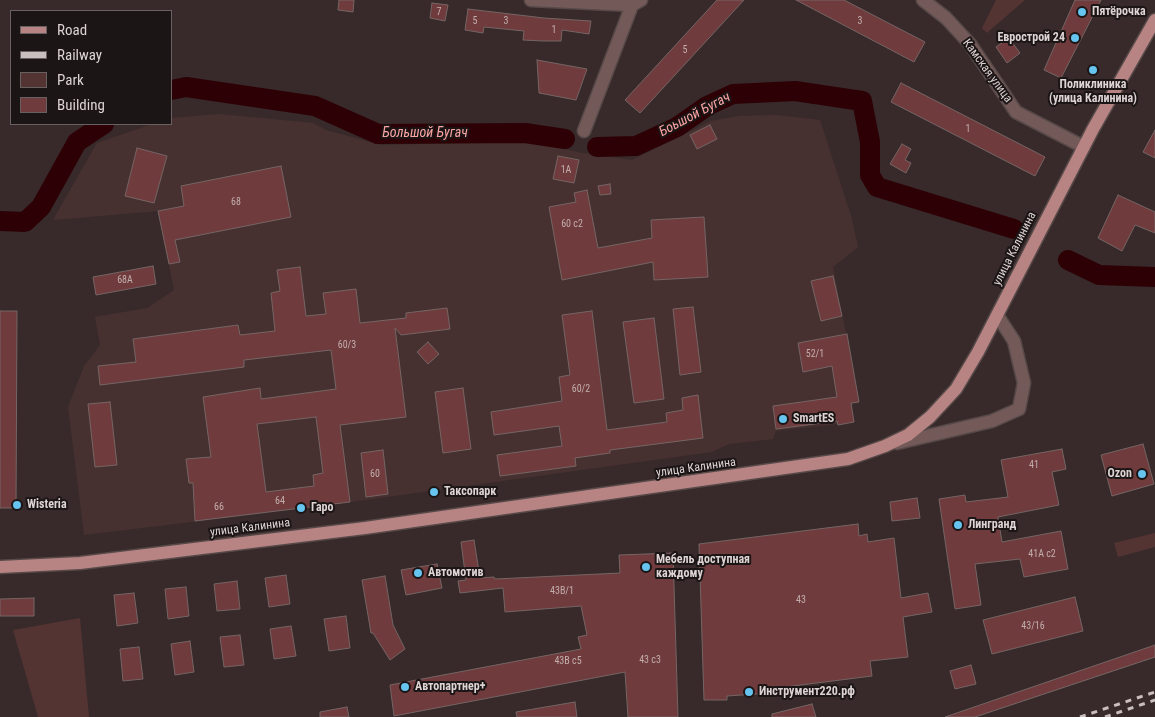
<!DOCTYPE html>
<meta charset="utf-8">
<style>
body{margin:0}
#map{position:relative;width:1155px;height:717px;overflow:hidden;background:#382a2a;font-family:"Roboto Condensed",sans-serif}
canvas{display:block}
.legend{position:absolute;left:10px;top:10px;width:162px;height:115px;box-sizing:border-box;background:#1b1515;border:1px solid #696161;margin:0;padding:6px 9px;list-style:none;font-size:15px;color:#ddd4d3}
.legend li{display:flex;align-items:center;gap:10px;height:25px}
.legend b{width:25px;border:1px solid #696161}
</style>
<div id="map">
<canvas width="1155" height="717"></canvas>
<ul class="legend">
<li><b style="height:6px;background:#b78383"></b>Road</li>
<li><b style="height:6px;background:#c9bfbe"></b>Railway</li>
<li><b style="height:14px;background:#543333"></b>Park</li>
<li><b style="height:14px;background:#703b3c"></b>Building</li>
</ul>
</div>
<script>
const c = document.querySelector('canvas').getContext('2d');
c.lineJoin = 'round';
function fillPath(path, color) {
  c.fillStyle = color;
  c.fill(path, 'evenodd');
}
function shape(rows) {
  const path = new Path2D();
  for (const r of rows) {
    path.moveTo(r[0], r[1]);
    for (let i = 2; i < r.length; i += 2) path.lineTo(r[i], r[i + 1]);
  }
  return path;
}
function stroke(path, color, width, dash) {
  c.strokeStyle = color;
  c.lineWidth = width;
  c.lineCap = dash ? 'butt' : 'round';
  c.setLineDash(dash || []);
  c.stroke(path);
}
function label(font, color, halo, rows, align = 'center') {
  c.font = font + ' "Roboto Condensed",sans-serif';
  c.lineWidth = 4;
  c.setLineDash([]);
  c.textBaseline = 'middle';
  c.strokeStyle = halo;
  c.fillStyle = color;
  for (const [text, x, y, turn = 0] of rows) {
    c.save();
    c.translate(x, y);
    c.rotate((+turn || 0) * Math.PI / 180);
    c.textAlign = isNaN(turn) ? turn : align;
    if (halo) c.strokeText(text, 0, 0);
    c.fillText(text, 0, 0);
    c.restore();
  }
}
fillPath(shape([
 [219,114,313,123,326,130,381,145,527,141,582,153,632,160,711,121,739,116,775,115,820,120,852,219,858,247,833,267,859,402,851,405,854,422,776,431,773,439,729,444,712,452,307,508,84,535,68,407,84,366,100,345,95,317,147,308,174,290,158,211,53,220,97,143,152,124,171,124,171,118]
]), '#463130');
fillPath(shape([
 [996,0,1025,0,987,33,982,28],
 [1155,533,1155,547,1118,557,1114,543],
 [80,618,89,717,38,717,13,630]
]), '#543333');
stroke(shape([
 [171,90,186,87,315,106,378,134,525,133,565,139],
 [597,147,636,146,677,127,707,106,733,94,795,91,862,101,870,142,870,175,877,187,1014,229],
 [0,221,25,222,41,207,77,142,104,124],
 [1068,260,1099,275,1155,277]
]), '#2d0005', 20);
const building = shape([
 [339,0,354,0,353,12,338,10,339,0],
 [717,0,744,0,640,113,625,100,717,0],
 [796,0,844,0,925,42,914,62,796,0],
 [1075,0,1101,0,1061,78,1044,70,1075,0],
 [432,3,448,5,445,21,430,18,432,3],
 [468,9,544,18,591,21,589,34,562,30,561,41,543,41,523,40,524,31,484,27,483,33,465,30,468,9],
 [1009,38,1020,53,1007,63,996,47,1009,38],
 [537,60,587,69,576,100,539,93,537,60],
 [901,83,1045,157,1035,176,891,102,901,83],
 [710,125,717,139,697,149,690,135,710,125],
 [1155,130,1155,158,1143,152,1155,130],
 [902,144,911,149,905,160,911,163,906,173,890,164,902,144],
 [137,148,167,156,154,203,125,196,137,148],
 [558,156,579,160,574,183,553,179,558,156],
 [281,166,291,217,175,240,180,262,169,264,158,211,184,206,181,186,281,166],
 [610,184,611,194,600,195,598,186,610,184],
 [587,190,598,248,652,238,651,220,704,217,708,277,654,280,653,262,562,280,549,207,576,202,574,193,587,190],
 [1118,195,1155,212,1155,233,1135,225,1122,251,1098,238,1118,195],
 [153,266,156,284,96,295,93,277,153,266],
 [300,267,306,316,326,314,323,293,356,289,360,323,406,318,406,313,447,308,450,329,401,335,395,328,406,417,340,425,350,502,195,521,193,483,189,483,186,459,211,457,203,397,260,388,261,399,336,389,331,350,244,360,244,367,100,385,98,366,136,362,133,339,238,325,240,335,275,331,271,293,280,291,277,270,300,267],
 [316,417,323,473,313,475,314,486,266,492,257,424,316,417],
 [833,276,842,316,821,321,811,281,833,276],
 [693,307,701,372,680,375,673,309,693,307],
 [0,311,17,311,16,508,0,508,0,311],
 [592,311,607,430,667,422,666,413,683,410,682,398,698,395,703,438,610,450,610,453,575,458,576,466,500,476,497,455,562,446,559,426,494,435,491,412,562,401,559,377,570,375,562,315,592,311],
 [654,318,664,399,634,403,623,322,654,318],
 [847,334,859,402,851,403,854,422,838,425,837,421,776,429,773,406,837,397,832,366,803,372,798,343,847,334],
 [428,342,439,354,428,364,417,352,428,342],
 [463,388,471,449,443,453,435,392,463,388],
 [110,402,117,465,95,467,88,404,110,402],
 [1143,444,1154,484,1112,496,1101,455,1143,444],
 [1062,449,1066,469,1052,472,1059,505,998,517,1002,542,1061,531,1068,569,1024,577,1020,559,975,564,981,605,955,609,939,499,965,495,966,502,1008,497,1001,460,1062,449],
 [383,450,388,494,366,497,361,453,383,450],
 [917,498,920,518,892,521,890,502,917,498],
 [858,524,859,536,867,534,868,542,894,538,901,598,928,593,932,612,903,617,908,657,870,661,872,676,785,687,785,692,727,696,727,700,704,700,699,544,858,524],
 [474,540,480,578,494,577,495,579,620,573,619,555,673,553,678,717,628,717,625,672,394,716,390,685,581,649,578,637,587,635,581,606,505,612,503,588,460,593,458,581,466,580,461,542,474,540],
 [437,564,442,588,406,595,401,570,437,564],
 [286,575,290,604,269,607,265,578,286,575],
 [385,576,393,625,405,649,390,660,373,633,371,633,362,580,385,576],
 [237,581,240,609,217,611,214,584,237,581],
 [186,587,189,616,168,619,165,589,186,587],
 [134,593,138,623,117,626,114,595,134,593],
 [1075,597,1083,631,992,654,983,620,1075,597],
 [34,598,34,616,0,616,0,599,34,598],
 [346,616,350,648,329,651,324,619,346,616],
 [291,626,296,656,274,659,270,629,291,626],
 [240,635,244,665,224,667,220,637,240,635],
 [190,641,194,672,175,675,171,644,190,641],
 [1155,645,1155,657,975,717,945,717,1155,645],
 [139,647,143,679,123,681,120,649,139,647],
 [971,665,976,684,955,689,950,671,971,665],
 [575,702,577,717,517,717,516,712,575,702],
 [812,704,816,717,772,717,772,714,812,704],
 [347,707,349,717,320,717,320,712,347,707]
]);
fillPath(building, '#703b3c');
stroke(building, '#756565', 1);
const minor = shape([
 [531,0,632,5],
 [923,0,946,18,970,44,1016,112,1084,147],
 [584,131,632,5,641,0],
 [897,443,992,421,1019,409,1024,383,1014,341,997,315]
]);
const major = shape([
 [0,567,80,563,365,528,848,459,885,446,908,435,930,417,956,389,978,352,1093,129,1155,20]
]);
stroke(minor, '#564948', 15);
stroke(major, '#564948', 15);
stroke(minor, '#735a59', 12);
stroke(major, '#b78383', 12);
stroke(shape([
 [1080,717,1155,692],
 [1105,717,1155,700]
]), '#c9bfbe', 3, [6, 6]);
for (const [x, y, r, color] of [
 [1082,12,5,"#66c4ef"],
 [1075,38,5,"#66c4ef"],
 [1093,70,5,"#66c4ef"],
 [783,419,5,"#66c4ef"],
 [1142,474,5,"#66c4ef"],
 [434,492,5,"#66c4ef"],
 [17,505,5,"#66c4ef"],
 [301,508,5,"#66c4ef"],
 [958,525,5,"#66c4ef"],
 [646,567,5,"#66c4ef"],
 [418,573,5,"#66c4ef"],
 [405,687,5,"#66c4ef"],
 [749,692,5,"#66c4ef"]
]) {
  const dot = new Path2D();
  dot.arc(x, y, r, 0, 2 * Math.PI);
  c.fillStyle = color;
  c.fill(dot);
  stroke(dot, '#1b1515', 2);
}
label('10px', '#c2aead', null, [
 ["7",439,12],
 ["5",475,21],
 ["3",506,21],
 ["3",860,21],
 ["1",554,30],
 ["5",685,50],
 ["1",968,129],
 ["1А",566,170],
 ["68",236,202],
 ["60 с2",572,224],
 ["68А",125,280],
 ["60/3",347,345],
 ["52/1",815,354],
 ["60/2",581,389],
 ["41",1034,465],
 ["60",375,474],
 ["64",280,501],
 ["66",219,507],
 ["41А с2",1042,554],
 ["43В/1",562,591],
 ["43",801,600],
 ["43/16",1033,626],
 ["43 с3",650,660],
 ["43В с5",568,661]
]);
label('bold 12px', '#ddd4d3', '#1b1515', [
 ["Пятёрочка",1092,12],
 ["Еврострой 24",1065,38,"right"],
 ["Поликлиника",1093,85,"center"],
 ["(улица Калинина)",1093,99,"center"],
 ["SmartES",793,419],
 ["Ozon",1132,474,"right"],
 ["Таксопарк",444,492],
 ["Wisteria",27,505],
 ["Гаро",311,508],
 ["Лингранд",968,525],
 ["Мебель доступная",656,560],
 ["каждому",656,574],
 ["Автомотив",428,573],
 ["Автопартнер+",415,687],
 ["Инструмент220.рф",759,692]
], 'left');
label('12px', '#ddd4d3', '#1b1515', [
 ["Камская улица",987,71,54],
 ["улица Калинина",1015,249,-63],
 ["улица Калинина",696,468,-8],
 ["улица Калинина",250,528,-7]
]);
label('italic 14px', '#fca4a4', '#1b1515', [
 ["Боьшой Бугач",695,115,-28],
 ["Большой Бугач",425,133]
]);
</script>
